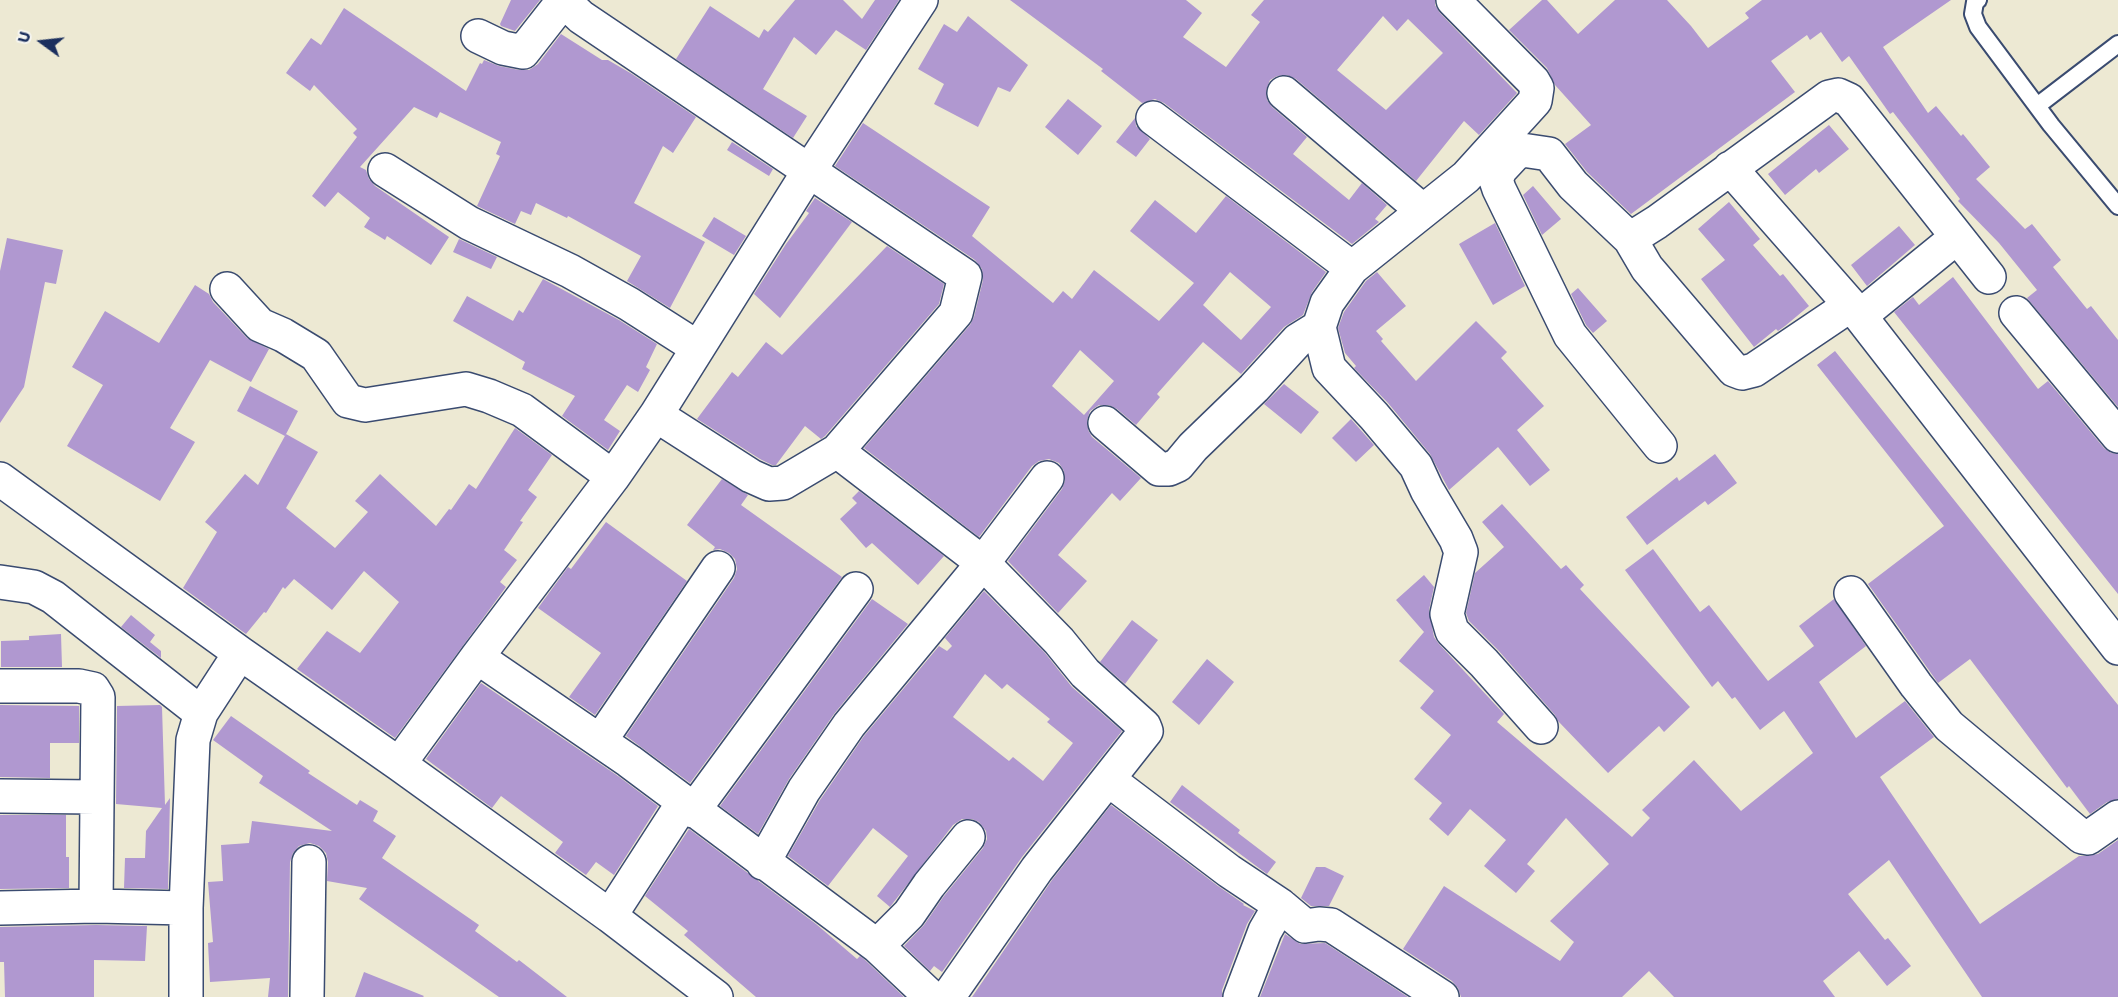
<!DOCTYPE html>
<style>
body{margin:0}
#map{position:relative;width:2118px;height:997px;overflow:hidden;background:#ede9d3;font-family:"Shantell Sans",sans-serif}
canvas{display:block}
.north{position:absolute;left:12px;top:12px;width:60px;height:60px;-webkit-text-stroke:4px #f6f6f2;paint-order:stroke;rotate:285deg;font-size:16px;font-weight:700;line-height:24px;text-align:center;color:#1b2f5e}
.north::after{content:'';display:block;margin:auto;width:21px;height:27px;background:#1b2f5e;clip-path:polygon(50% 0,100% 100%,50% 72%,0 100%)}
</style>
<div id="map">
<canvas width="2118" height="997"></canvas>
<div class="north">U</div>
</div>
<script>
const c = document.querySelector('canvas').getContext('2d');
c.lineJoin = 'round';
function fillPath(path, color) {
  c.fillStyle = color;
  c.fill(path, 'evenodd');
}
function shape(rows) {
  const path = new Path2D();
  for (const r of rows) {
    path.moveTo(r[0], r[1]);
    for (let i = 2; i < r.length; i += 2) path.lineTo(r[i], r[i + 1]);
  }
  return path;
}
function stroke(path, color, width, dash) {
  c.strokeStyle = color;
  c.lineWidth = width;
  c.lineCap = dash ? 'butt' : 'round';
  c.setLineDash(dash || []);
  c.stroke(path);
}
fillPath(shape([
 [511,0,540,0,515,31,501,26,500,24],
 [795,0,843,0,862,19,875,0,899,0,866,50,836,30,816,55,794,37,763,89,807,116,793,138,676,59,710,6,759,38,764,29,768,32],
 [1010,0,1186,0,1202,13,1183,37,1226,67,1260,22,1251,15,1264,0,1435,0,1435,5,1440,13,1517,93,1479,135,1464,121,1416,181,1296,79,1287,75,1277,76,1270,80,1266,90,1267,100,1272,107,1307,137,1293,154,1349,200,1362,183,1387,205,1375,219,1379,222,1352,244,1164,103,1155,99,1142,103,1101,71,1103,69],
 [1383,16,1397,31,1408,19,1443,53,1386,110,1337,70],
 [1542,0,1547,0,1578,34,1615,0,1667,0,1691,26,1708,48,1749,18,1745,13,1762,0,1951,0,1883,47,1928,113,1936,106,1961,136,1963,134,1990,167,1976,179,2025,229,2032,224,2061,260,2053,267,2087,309,2091,306,2118,340,2118,407,2027,298,2037,290,1999,243,1958,201,1960,199,1893,112,1890,114,1849,56,1842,62,1821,32,1810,40,1807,35,1771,61,1795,92,1631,214,1587,172,1565,144,1591,125,1555,85,1547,68,1509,30],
 [344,8,466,91,480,63,482,64,484,60,499,66,519,70,529,70,538,64,561,34,602,60,608,60,632,74,696,117,673,153,663,146,634,203,705,242,670,308,627,281,641,256,568,216,567,218,536,203,531,215,521,211,515,224,477,206,500,156,496,154,501,142,440,112,437,118,414,107,360,167,366,170,369,179,375,186,449,237,431,265,387,236,385,240,364,227,370,218,338,192,325,207,312,196,357,137,353,133,357,129,314,85,310,91,286,73,311,38,321,45],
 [968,16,1028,65,1010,92,998,87,978,127,934,104,944,84,918,69,944,24,957,32],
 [1068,99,1102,126,1078,155,1045,127],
 [1135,118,1136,126,1150,139,1136,157,1116,142],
 [863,123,990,207,972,236,1053,303,1063,291,1072,299,1094,270,1159,321,1194,283,1130,231,1155,200,1196,233,1226,196,1326,272,1312,292,1303,315,1284,327,1241,374,1203,342,1157,394,1160,397,1136,425,1117,409,1109,405,1099,405,1090,411,1087,420,1088,430,1092,437,1141,478,1120,501,1112,493,1058,555,1087,581,1058,613,1008,561,1062,489,1065,481,1064,471,1059,463,1049,459,1039,461,1032,466,979,537,864,448,970,325,974,317,983,280,982,269,975,260,835,166],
 [1230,272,1271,307,1241,340,1203,305],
 [1080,350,1114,381,1084,415,1052,386],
 [1829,125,1849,149,1819,173,1816,169,1785,195,1768,174],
 [732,142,773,169,769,176,727,150],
 [1533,186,1561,219,1542,235,1523,195],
 [815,198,852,222,780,318,754,294,786,244,809,213,806,211],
 [1729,202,1760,239,1753,245,1780,276,1783,274,1809,306,1785,326,1778,331,1776,329,1754,347,1701,279,1725,260,1698,229],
 [714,217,746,236,734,255,702,236],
 [1495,223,1525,286,1493,305,1459,244],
 [1899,226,1915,245,1867,286,1851,265],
 [7,238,63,250,56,284,45,282,24,387,0,423,0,271],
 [459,239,497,257,491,269,453,252],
 [887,246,944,284,939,304,825,436,821,439,805,426,776,465,772,465,760,459,697,419,732,372,738,377,766,342,782,355],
 [1377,272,1406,306,1376,331,1383,339,1381,341,1416,381,1476,321,1507,352,1501,358,1544,406,1517,430,1550,470,1530,486,1498,447,1449,490,1430,454,1388,403,1354,368,1356,366,1345,353,1338,328,1344,312,1366,281],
 [1953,277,2038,389,2048,381,2104,448,2111,453,2118,454,2118,594,1894,312,1913,297,1919,305],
 [543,279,619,320,657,344,646,367,650,370,638,392,627,385,604,420,620,431,608,450,562,416,575,396,522,369,525,362,453,321,467,296,513,321,519,310,523,313],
 [195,285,209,294,213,302,247,338,269,349,251,382,210,360,170,428,195,442,160,501,67,446,103,385,72,367,105,311,159,343],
 [1578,288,1607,321,1593,333,1586,325,1571,294],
 [1835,351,2118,705,2118,799,2107,802,2090,814,2069,786,2067,788,1970,659,1938,683,1868,584,1944,526,1817,365],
 [1284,384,1319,412,1301,434,1264,404],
 [250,386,298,411,285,436,237,411],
 [1351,419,1374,445,1356,462,1332,438],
 [515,428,552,455,528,490,537,497,520,521,523,522,504,550,517,560,500,582,506,587,395,738,297,669,327,631,360,653,399,602,364,571,332,610,294,579,285,589,283,587,266,613,264,612,246,634,183,588,217,532,205,522,245,474,258,485,286,434,318,452,286,508,335,548,368,512,355,501,380,474,436,526,449,509,451,510,469,484,476,489],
 [1715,454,1737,483,1708,505,1705,501,1647,545,1626,517,1677,477,1679,481],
 [722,479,748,495,741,505,842,577,690,783,626,736,734,578,737,569,735,559,729,553,720,549,713,550,715,547,687,525],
 [859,491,944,556,918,585,872,543,866,548,840,519,857,503,852,498],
 [1502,504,1561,569,1566,565,1584,585,1580,589,1690,707,1664,732,1659,726,1608,773,1558,721,1555,715,1498,650,1469,621,1466,613,1475,573,1504,547,1482,522],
 [606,522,687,581,595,715,569,697,601,653,538,608,568,567,571,569],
 [1653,549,1700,612,1709,605,1768,681,1814,646,1799,626,1834,599,1866,646,1819,682,1856,738,1905,701,1934,737,1880,777,1980,924,2079,856,2086,856,2098,854,2118,840,2118,997,1982,997,1889,860,1848,894,1885,940,1888,938,1911,966,1887,986,1859,951,1823,981,1835,997,1674,997,1649,971,1622,997,1461,997,1458,988,1452,981,1403,949,1444,886,1560,961,1574,942,1550,921,1609,864,1566,818,1527,864,1535,871,1516,893,1484,866,1506,840,1470,809,1448,836,1429,819,1442,803,1414,779,1451,735,1420,708,1434,691,1399,661,1424,632,1396,600,1424,575,1434,587,1429,610,1434,637,1439,644,1504,714,1497,722,1632,837,1650,818,1642,810,1694,760,1741,811,1813,753,1784,711,1760,730,1735,697,1732,699,1718,681,1712,687,1625,570],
 [984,591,1045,653,1072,687,1122,731,1022,857,942,972,934,966,930,971,904,946,924,925,944,896,983,848,987,839,986,831,979,822,972,819,962,819,953,825,890,907,877,896,908,856,873,828,828,886,788,856,820,800,864,736,939,646,947,651,952,646,945,638],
 [985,674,1002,689,1007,684,1050,719,1047,722,1073,743,1043,781,1013,757,1009,761,953,717],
 [872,599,908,624,834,714,789,779,758,834,720,806],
 [131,615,155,635,150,642,161,651,161,658,121,627],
 [1132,620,1158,640,1125,684,1100,662],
 [61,634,62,667,1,667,1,641,29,640,29,636],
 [1207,659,1234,682,1199,725,1172,702],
 [481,683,618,776,658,806,614,875,596,862,586,875,555,853,563,842,501,796,492,808,426,759],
 [0,705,79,706,79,743,50,743,50,778,0,777],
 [160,705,162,707,165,805,170,798,168,889,124,888,125,858,145,858,146,831,162,808,116,804,117,706],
 [231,716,310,771,308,773,357,805,360,800,378,811,373,821,396,836,382,858,479,925,475,931,517,962,519,960,567,997,499,997,359,899,367,888,327,881,328,862,326,853,319,846,310,843,299,846,293,853,290,862,288,997,268,997,270,978,210,982,208,943,213,942,208,882,223,881,221,845,249,843,252,821,332,831,259,783,263,776,213,740],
 [1182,785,1240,830,1238,833,1276,862,1267,874,1170,802],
 [1111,805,1218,886,1244,904,1243,905,1255,911,1247,924,1222,990,1222,997,972,997,1052,880],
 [0,815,66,815,66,857,69,857,69,888,0,889],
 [689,829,816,924,857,959,860,956,865,960,904,997,756,997,684,935,688,931,645,896],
 [1316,867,1325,867,1344,876,1329,906,1311,906,1301,898],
 [96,925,147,926,145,961,94,960,94,997,5,997,4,962,0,962,0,927],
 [1285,934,1300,944,1325,943,1408,997,1260,997],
 [364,972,424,996,423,997,355,997]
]), '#b098d0');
const lane = shape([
 [1978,0,1975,2,1973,14,1978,27,2051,125,2118,206],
 [2037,106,2118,44]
]);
const street = shape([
 [563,0,581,17,965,276,956,313,837,451,783,483,769,484,751,476,656,415],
 [1453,0,1533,81,1537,88,1535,101,1466,177,1352,268,1327,303,1319,327,1329,368,1374,416,1416,466,1427,490,1456,539,1461,552,1447,614,1452,631,1484,663,1541,727],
 [478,36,503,48,523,52,563,1],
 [1284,93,1423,211],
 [1153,118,1352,268],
 [1730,168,1860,316,2118,648],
 [385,170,469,223,570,271,629,304,698,348],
 [1630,239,1573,185,1549,154,1522,150,1514,155,1500,170,1496,180,1499,189,1570,335,1660,446],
 [227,289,260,325,283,335,316,355,348,401,365,405,466,389,489,396,522,410,613,477],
 [1849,306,1754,370,1742,373,1734,370,1647,268,1630,239,1657,222,1829,97,1838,95,1849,100,1989,277],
 [2016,313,2118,436],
 [1860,316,1957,237],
 [1105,423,1159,469,1169,469,1178,465,1193,447,1254,388,1298,340,1319,327],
 [837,451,983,563,1059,641,1085,673,1144,726,1146,731,1037,869,948,997],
 [0,479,240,653,399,764,610,916,716,997],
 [0,582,34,587,53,597,201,713],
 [1851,593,1916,685,1949,726,2082,837,2088,838,2118,817],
 [477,657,629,761,877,946,931,997],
 [0,686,79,686,93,689,98,697,96,906],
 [600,741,718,568],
 [399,764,477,657,613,477,656,415,809,171,921,0],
 [1109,780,1229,871,1280,905,1305,926,1319,924,1331,925,1442,997],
 [0,796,96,797],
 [693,811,856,589],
 [763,863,804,790,849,725,983,563,1047,478],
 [0,908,96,906,186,908],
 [610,916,683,803],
 [877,946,909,914,929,885,968,837],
 [186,997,186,908,193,740,201,713,240,653],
 [307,997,309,862],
 [1240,997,1265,931,1280,905]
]);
stroke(lane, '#3a4b70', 20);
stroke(street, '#3a4b70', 36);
stroke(lane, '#fff', 16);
stroke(street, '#fff', 33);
</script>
